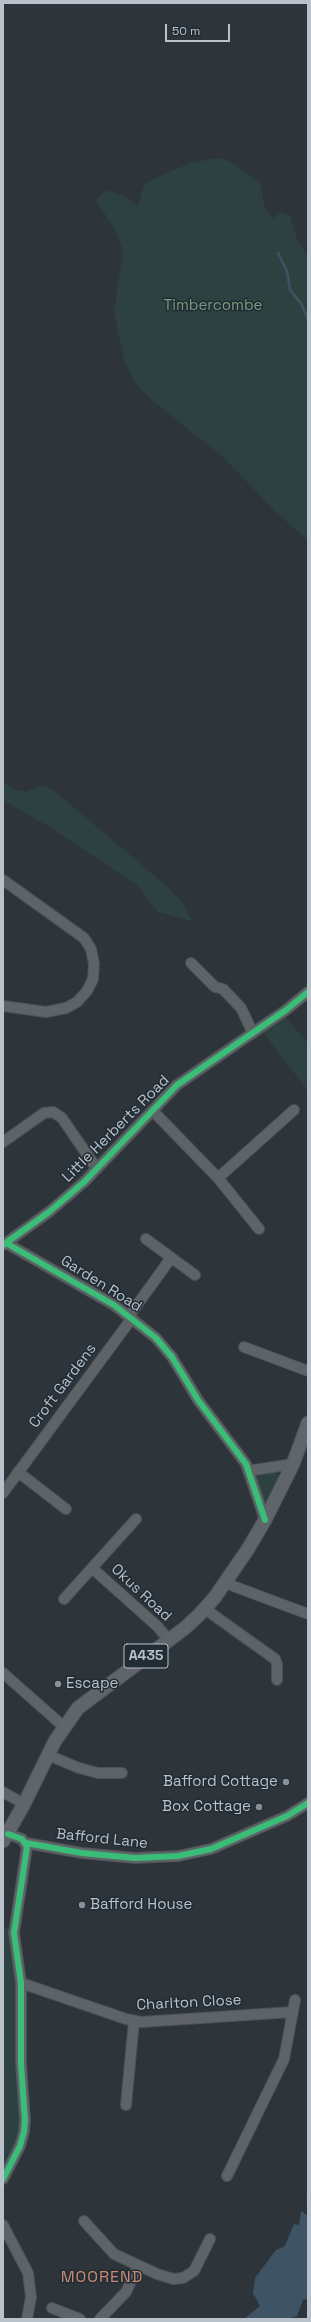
<!DOCTYPE html>
<style>
body{margin:0}
#map{position:relative;width:311px;height:2322px;overflow:hidden;background:#2d353a;font-family:"Space Grotesk",sans-serif}
canvas{display:block}
.frame{position:absolute;inset:0;border:4px solid #b9c2ca;pointer-events:none}
.scale{position:absolute;left:165px;top:24px;width:65px;height:18px;box-sizing:border-box;border:2px solid #b9c2ca;border-top:0;padding-left:5px;font-size:12px;line-height:14px;white-space:nowrap;color:#b9c2ca;-webkit-text-stroke:3px #212c35;paint-order:stroke}
</style>
<div id="map">
<canvas width="311" height="2322"></canvas>
<div class="frame"></div>
<div class="scale">50 m</div>
</div>
<script>
const c = document.querySelector('canvas').getContext('2d');
c.lineJoin = 'round';
function fillPath(path, color) {
  c.fillStyle = color;
  c.fill(path, 'evenodd');
}
function shape(rows) {
  const path = new Path2D();
  for (const r of rows) {
    path.moveTo(r[0], r[1]);
    for (let i = 2; i < r.length; i += 2) path.lineTo(r[i], r[i + 1]);
  }
  return path;
}
function stroke(path, color, width, dash) {
  c.strokeStyle = color;
  c.lineWidth = width;
  c.lineCap = dash ? 'butt' : 'round';
  c.setLineDash(dash || []);
  c.stroke(path);
}
function label(font, color, halo, rows, align = 'center') {
  c.font = font + ' "Space Grotesk",sans-serif';
  c.lineWidth = 3;
  c.setLineDash([]);
  c.textBaseline = 'middle';
  c.strokeStyle = halo;
  c.fillStyle = color;
  for (const [text, x, y, turn = 0] of rows) {
    c.save();
    c.translate(x, y);
    c.rotate((+turn || 0) * Math.PI / 180);
    c.textAlign = isNaN(turn) ? turn : align;
    if (halo) c.strokeText(text, 0, 0);
    c.fillText(text, 0, 0);
    c.restore();
  }
}
fillPath(shape([
 [217,158,229,161,260,183,265,210,273,218,282,212,290,216,297,240,308,257,308,540,277,513,225,459,147,396,134,381,125,363,114,312,123,251,114,228,96,200,106,190,126,197,138,206,144,185,155,178,191,163],
 [3,782,16,790,26,792,43,786,52,789,169,888,183,904,192,921,158,912,137,885,48,826,3,800],
 [282,1013,308,1043,308,1091,260,1028],
 [275,1472,280,1477,268,1501,264,1502,256,1483,257,1479,259,1475],
 [3,1926,14,1933,25,2120,3,2183]
]), '#2d4240');
fillPath(shape([
 [301,2211,308,2216,308,2299,303,2300,297,2316,288,2319,244,2319,260,2306,253,2293,255,2278,276,2250,285,2246,294,2224,299,2225]
]), '#3e5363');
stroke(shape([
 [278,253,287,271,290,290,302,305,308,320],
 [308,2196,308,2201]
]), '#3e5363', 2.5);
const minor = shape([
 [3,880,84,938,91,949,94,964,93,979,87,991,77,1002,66,1008,46,1012,3,1006],
 [191,963,215,987,223,989,241,1008,253,1033],
 [153,1111,218,1178,259,1229],
 [3,1142,44,1113,53,1112,62,1118,97,1169],
 [218,1178,294,1110],
 [146,1239,195,1275],
 [6,1243,114,1305,156,1338,172,1357,198,1400,246,1464,265,1520],
 [3,1245,49,1212,84,1182,177,1085,286,1010,308,992],
 [129,1316,171,1258],
 [244,1347,308,1371],
 [248,1471,293,1464],
 [18,1472,66,1509],
 [3,1493,132,1318],
 [92,1568,157,1626,169,1640],
 [225,1583,308,1614],
 [64,1599,136,1519],
 [205,1609,275,1659,277,1664,277,1680],
 [3,1673,63,1726],
 [48,1755,79,1768,98,1773,122,1773],
 [3,1792,24,1804],
 [26,1843,82,1853,135,1858,178,1856,211,1849,287,1816,308,1803],
 [21,1983,126,2019,141,2022,293,2012],
 [126,2105,134,2021],
 [227,2176,284,2059,295,2000],
 [3,2179,20,2146,24,2132,25,2120,21,2064,21,1983,14,1933,27,1847,22,1839,8,1834],
 [84,2221,114,2254,157,2274,173,2279,183,2278,194,2271,210,2239],
 [3,2225,28,2273,31,2297,27,2319],
 [52,2308,80,2319],
 [100,2319,126,2292,138,2266]
]);
const major = shape([
 [3,1841,24,1804,55,1741,78,1708,185,1628,200,1614,215,1597,248,1549,265,1520,293,1464,308,1423]
]);
stroke(minor, '#4b5155', 12);
stroke(major, '#4b5257', 15);
stroke(minor, '#5e6368', 10);
stroke(major, '#5f656a', 13);
stroke(shape([
 [6,1243,114,1305,156,1338,172,1357,198,1400,246,1464,265,1520],
 [3,1245,49,1212,84,1182,177,1085,286,1010,308,992],
 [26,1843,82,1853,135,1858,178,1856,211,1849,287,1816,308,1803],
 [3,2179,20,2146,24,2132,25,2120,21,2064,21,1983,14,1933,27,1847,22,1839,8,1834]
]), '#3abd76', 6);
for (const [x, y, r, color] of [
 [58,1684,4,"#889198"],
 [286,1782,4,"#889198"],
 [259,1807,4,"#889198"],
 [82,1905,4,"#889198"]
]) {
  const dot = new Path2D();
  dot.arc(x, y, r, 0, 2 * Math.PI);
  c.fillStyle = color;
  c.fill(dot);
  stroke(dot, '#212c35', 1.5);
}
for (const [x, y, w] of [
 [146,1656,44]
]) {
  const box = new Path2D();
  box.roundRect(x - w / 2, y - 12, w, 24, 3);
  c.fillStyle = '#212c35';
  c.fill(box);
  stroke(box, '#b9c2ca', 1);
}
label('bold 14px', '#b9c2ca', null, [
 ["A435",146,1656]
]);
label('15px', '#799d7c', '#212c35', [
 ["Timbercombe",213,306]
]);
label('15px', '#b9c2ca', '#212c35', [
 ["Little Herberts Road",116,1129,-45],
 ["Garden Road",101,1284,32],
 ["Croft Gardens",63,1386,-53],
 ["Okus Road",141,1593,43],
 ["Bafford Lane",102,1839,6],
 ["Charlton Close",189,2003,-3]
]);
label('15px', '#b9c2ca', '#212c35', [
 ["Escape",66,1684],
 ["Bafford Cottage",278,1782,"right"],
 ["Box Cottage",251,1807,"right"],
 ["Bafford House",90,1905]
], 'left');
c.letterSpacing = '1px';
label('16px', '#cd8a71', '#212c35', [
 ["MOOREND",102,2278]
]);
c.letterSpacing = '0px';
</script>
